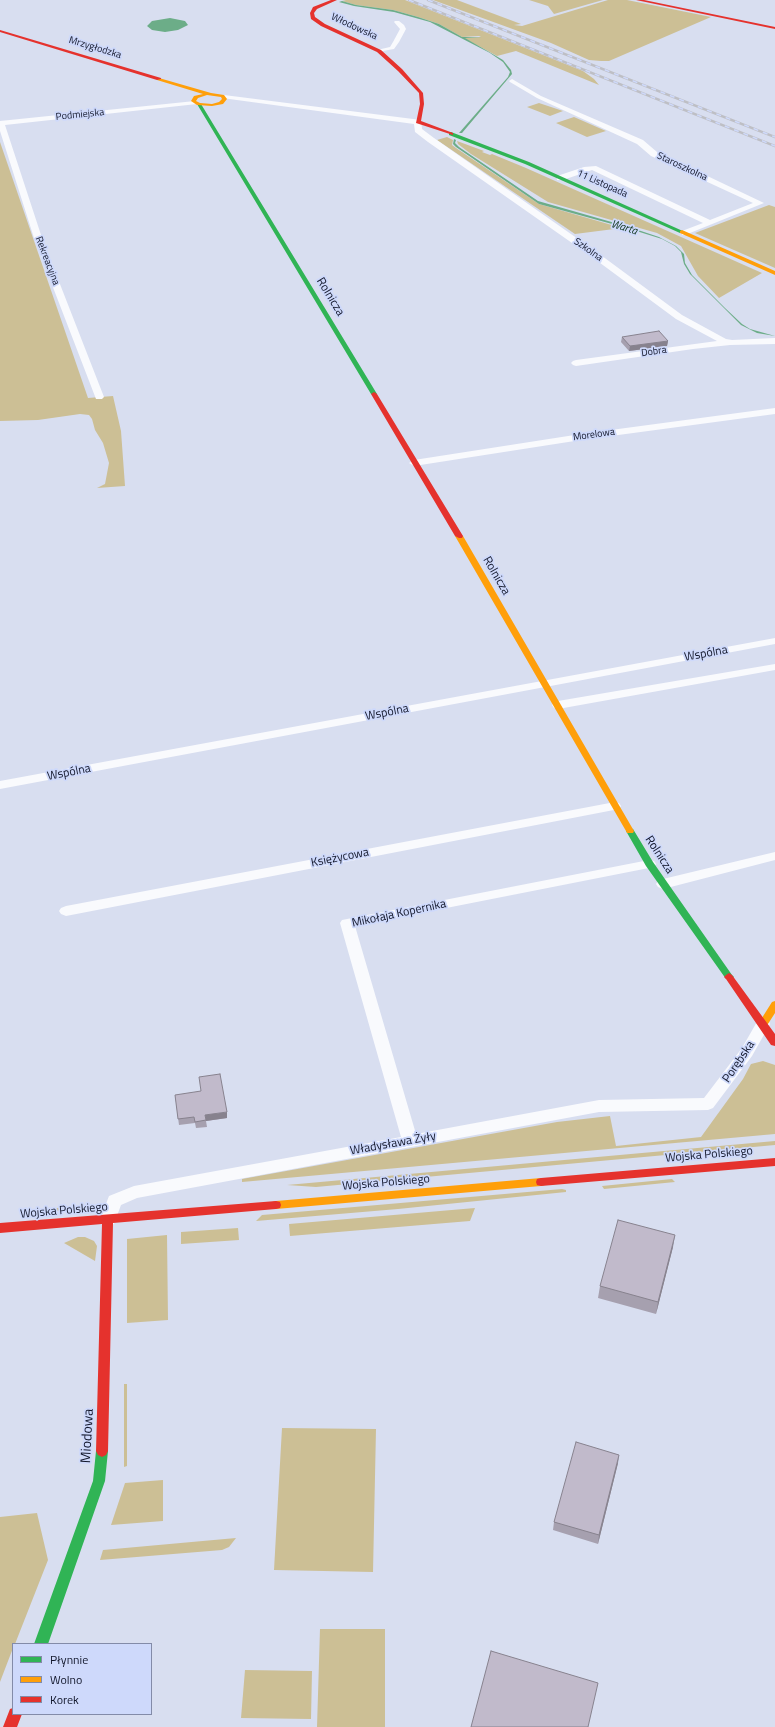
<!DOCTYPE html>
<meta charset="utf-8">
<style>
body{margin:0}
#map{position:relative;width:775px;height:1727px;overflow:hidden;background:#d8def0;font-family:"Titillium Web",sans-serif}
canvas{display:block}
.legend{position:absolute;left:12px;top:1643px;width:140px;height:72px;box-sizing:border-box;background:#ced9fb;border:1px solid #838ba8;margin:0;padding:5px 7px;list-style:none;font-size:12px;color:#12172b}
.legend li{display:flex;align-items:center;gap:8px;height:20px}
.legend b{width:20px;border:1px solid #838ba8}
</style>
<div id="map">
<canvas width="775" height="1727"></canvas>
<ul class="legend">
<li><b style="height:5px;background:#30b455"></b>Płynnie</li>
<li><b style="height:5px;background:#ff9f0a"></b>Wolno</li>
<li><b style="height:5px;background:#e5322d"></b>Korek</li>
</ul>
</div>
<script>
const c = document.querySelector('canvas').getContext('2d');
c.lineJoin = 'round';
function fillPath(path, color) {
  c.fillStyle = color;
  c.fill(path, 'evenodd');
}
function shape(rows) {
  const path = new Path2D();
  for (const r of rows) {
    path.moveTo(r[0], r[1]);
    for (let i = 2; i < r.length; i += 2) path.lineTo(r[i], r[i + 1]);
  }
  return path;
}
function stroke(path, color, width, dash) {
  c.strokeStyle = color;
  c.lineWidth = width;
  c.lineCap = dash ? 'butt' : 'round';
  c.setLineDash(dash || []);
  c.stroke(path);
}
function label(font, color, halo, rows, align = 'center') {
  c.font = font + ' "Titillium Web",sans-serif';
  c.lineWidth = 3.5;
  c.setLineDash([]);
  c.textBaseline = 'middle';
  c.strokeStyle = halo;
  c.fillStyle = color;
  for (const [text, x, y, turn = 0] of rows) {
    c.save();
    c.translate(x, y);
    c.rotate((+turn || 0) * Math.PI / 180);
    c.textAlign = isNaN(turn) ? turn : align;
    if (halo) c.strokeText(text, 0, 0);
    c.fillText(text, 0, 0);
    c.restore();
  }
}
fillPath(shape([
 [346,0,405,0,583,71,594,79,599,85,516,51,497,56,464,38,481,37,479,36,462,37,439,24,418,17,393,10,356,5,342,1],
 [433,0,457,0,521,24,514,25,522,26,608,0,627,0,711,17,609,61,601,61,589,60,551,43],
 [529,0,603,0,554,14,548,6],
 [539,103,563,111,550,116,527,107],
 [574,117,606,131,587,137,556,123],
 [447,137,453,140,452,145,456,148,539,204,622,228,575,234,437,140],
 [457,141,484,151,482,152,490,155,492,154,526,168,762,273,719,298,698,276,681,246,657,233,548,202,471,154,458,144],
 [0,142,88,398,113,396,121,431,125,486,97,488,105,484,109,463,103,443,95,430,92,419,89,415,80,414,38,420,0,421],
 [769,205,775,207,775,268,695,233],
 [763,1061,775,1065,775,1134,242,1182,242,1179,557,1122,610,1116,616,1146,701,1137,743,1079,751,1064],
 [775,1141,775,1145,316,1187,287,1185],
 [672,1179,675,1182,604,1189,602,1186],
 [562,1189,566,1190,566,1192,398,1209,256,1221,262,1215],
 [96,1205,93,1208,30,1213,30,1210],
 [475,1208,470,1221,290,1236,289,1224],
 [238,1228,239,1240,181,1244,181,1232],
 [167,1235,168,1320,127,1323,127,1239],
 [78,1237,85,1237,94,1241,97,1246,95,1261,64,1243],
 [124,1384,127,1384,127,1466,124,1467],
 [282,1428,376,1429,373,1572,274,1570],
 [163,1480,163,1521,111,1525,125,1483],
 [37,1513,48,1560,15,1644,13,1644,13,1648,0,1682,0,1517],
 [236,1538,229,1547,222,1550,100,1560,103,1550],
 [320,1629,385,1629,385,1727,317,1727],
 [245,1670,312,1671,311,1719,241,1718]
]), '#ccbf95');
fillPath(shape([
 [342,1,356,5,393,10,418,17,439,24,462,37,482,37,465,38,503,60,511,70,512,74,462,133,459,133,508,77,510,72,503,62,490,53,430,22,394,12,354,6,339,2],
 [170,18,185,21,188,25,178,30,165,32,152,30,147,26,152,21],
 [454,139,456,140,455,143,459,147,538,201,629,227,628,228,623,227,539,204,456,147,453,144],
 [632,228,659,237,676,246,684,254,685,263,692,275,725,308,742,324,750,329,775,336,757,333,741,325,690,274,684,264,681,252,675,246,662,239,630,229]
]), '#6cad88');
fillPath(shape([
 [395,21,399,21,404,25,406,29,399,42,394,49,377,52,377,50,390,47,393,42,400,29,394,22,395,21],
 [512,79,541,96,643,140,657,152,764,203,685,235,682,235,682,231,703,223,592,170,563,180,557,180,557,176,584,167,596,166,710,220,753,203,651,156,637,144,537,98,510,82,509,81,512,79],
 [224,95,421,120,422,129,434,138,598,253,682,315,726,339,732,340,775,338,775,344,730,345,693,349,576,366,573,365,571,363,573,361,576,360,717,341,676,319,592,257,428,142,415,132,414,124,222,98,222,96,224,95],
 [195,101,199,103,197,104,5,125,42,238,104,397,102,399,96,399,34,238,0,131,0,121,195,101],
 [775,408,775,414,581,440,414,466,409,463,414,460,581,434,775,408],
 [775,638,775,644,0,789,0,781,775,638],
 [775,664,775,670,558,709,554,708,552,705,554,702,558,701,775,664],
 [615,802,619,803,621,806,619,809,66,916,61,914,59,911,61,908,66,906,615,802],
 [775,852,775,860,663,889,658,887,656,884,658,881,663,879,775,852],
 [649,860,654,861,656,864,654,867,355,926,416,1134,599,1100,704,1098,742,1048,758,1020,763,1019,768,1020,770,1024,752,1056,713,1108,708,1110,599,1112,137,1198,121,1205,114,1224,108,1226,102,1224,100,1219,109,1196,134,1186,401,1137,340,923,342,920,649,860]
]), '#f9fafd');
fillPath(shape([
 [197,103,201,104,377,394,376,395,371,394,197,104,197,103],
 [451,132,529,162,685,232,680,233,525,164,449,135,449,133,451,132],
 [630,828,633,829,653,862,732,975,734,977,732,979,726,979,646,866,626,831,630,828],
 [102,1445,106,1447,108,1451,105,1481,48,1644,34,1644,93,1481,96,1451,98,1447,102,1445]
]), '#30b455');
fillPath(shape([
 [159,78,211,93,224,95,227,99,223,104,212,106,197,105,191,101,194,96,203,94,157,80,157,79,159,78],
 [207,95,221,97,222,99,219,102,212,104,200,103,196,101,198,98,207,95],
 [682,230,775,271,775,275,680,233,680,231,682,230],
 [456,534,459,534,463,536,634,831,633,833,627,833,626,831,455,536,456,534],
 [775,1001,775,1013,766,1027,760,1027,758,1024,760,1021,772,1002,775,1001],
 [541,1178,545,1179,546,1182,545,1185,541,1186,276,1209,272,1208,271,1205,272,1202,276,1201,541,1178]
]), '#ff9f0a');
fillPath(shape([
 [331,0,337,0,317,9,314,13,315,17,325,24,381,50,402,69,423,93,424,104,421,121,453,133,453,135,416,123,420,104,419,93,398,71,377,52,321,26,311,19,310,13,313,7,331,0],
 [636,0,644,0,775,27,775,29,636,0],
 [0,30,161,78,161,79,157,80,0,32,0,30],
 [374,392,377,394,463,536,462,538,459,538,455,536,371,394,374,392],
 [729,973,732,975,775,1034,775,1046,771,1045,726,979,724,977,726,975,729,973],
 [775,1158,775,1166,541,1186,537,1185,536,1182,537,1179,541,1178,775,1158],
 [276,1201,280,1202,281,1205,280,1208,276,1209,113,1223,108,1451,106,1455,102,1457,98,1455,96,1451,102,1224,0,1233,0,1223,276,1201],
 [13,1708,13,1714,22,1714,17,1727,3,1727,10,1709,13,1708]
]), '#e5322d');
const rail = shape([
 [409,0,775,146],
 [428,0,775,137]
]);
stroke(rail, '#bebfc5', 2.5);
stroke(rail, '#ced9fb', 1.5, [5]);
fillPath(shape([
 [622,337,668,341,667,346,629,351,621,342],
 [175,1095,227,1118,206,1121,207,1127,196,1128,195,1123,179,1125],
 [673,1247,656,1314,598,1298,600,1286],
 [618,1463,598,1544,553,1530,554,1522]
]), '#a6a0af');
fillPath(shape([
 [668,341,667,346,629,351,630,346],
 [227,1112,227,1118,206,1121,205,1115],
 [675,1235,673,1247,656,1314,658,1302],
 [619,1455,618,1463,598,1544,599,1535]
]), '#87828e');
const building = shape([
 [659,331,668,341,630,346,622,337,659,331],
 [220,1074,227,1112,205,1115,206,1120,195,1122,194,1117,178,1119,175,1095,201,1091,199,1077,220,1074],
 [618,1220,675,1235,658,1302,600,1286,618,1220],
 [576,1442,619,1455,599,1535,554,1522,576,1442],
 [491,1651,598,1683,588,1727,471,1727,491,1651]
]);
fillPath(building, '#c1bacb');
stroke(building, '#87828e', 1);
label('10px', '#12172b', '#ced9fb', [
 ["Włodowska",354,27,25],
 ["Mrzygłodzka",95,48,17],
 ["Podmiejska",80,115,-6],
 ["Staroszkolna",682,167,25],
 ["11 Listopada",602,184,24],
 ["Szkolna",588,250,35],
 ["Rekreacyjna",47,261,69],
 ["Dobra",654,352,-8],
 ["Morelowa",594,435,-8]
]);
label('italic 11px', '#0f351c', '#ced9fb', [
 ["Warta",624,228,17]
]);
label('12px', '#12172b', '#ced9fb', [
 ["Rolnicza",330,297,59],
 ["Rolnicza",496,576,60],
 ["Wspólna",706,654,-10],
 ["Wspólna",387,713,-11],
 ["Wspólna",69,773,-11],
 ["Rolnicza",659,855,57],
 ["Księżycowa",340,858,-11],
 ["Mikołaja Kopernika",399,914,-12],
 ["Porębska",739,1062,-56],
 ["Władysława Żyły",393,1144,-10],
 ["Wojska Polskiego",709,1155,-5],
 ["Wojska Polskiego",386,1183,-5],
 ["Wojska Polskiego",64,1211,-5]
]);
label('14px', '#12172b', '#ced9fb', [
 ["Miodowa",88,1436,-87]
]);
</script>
